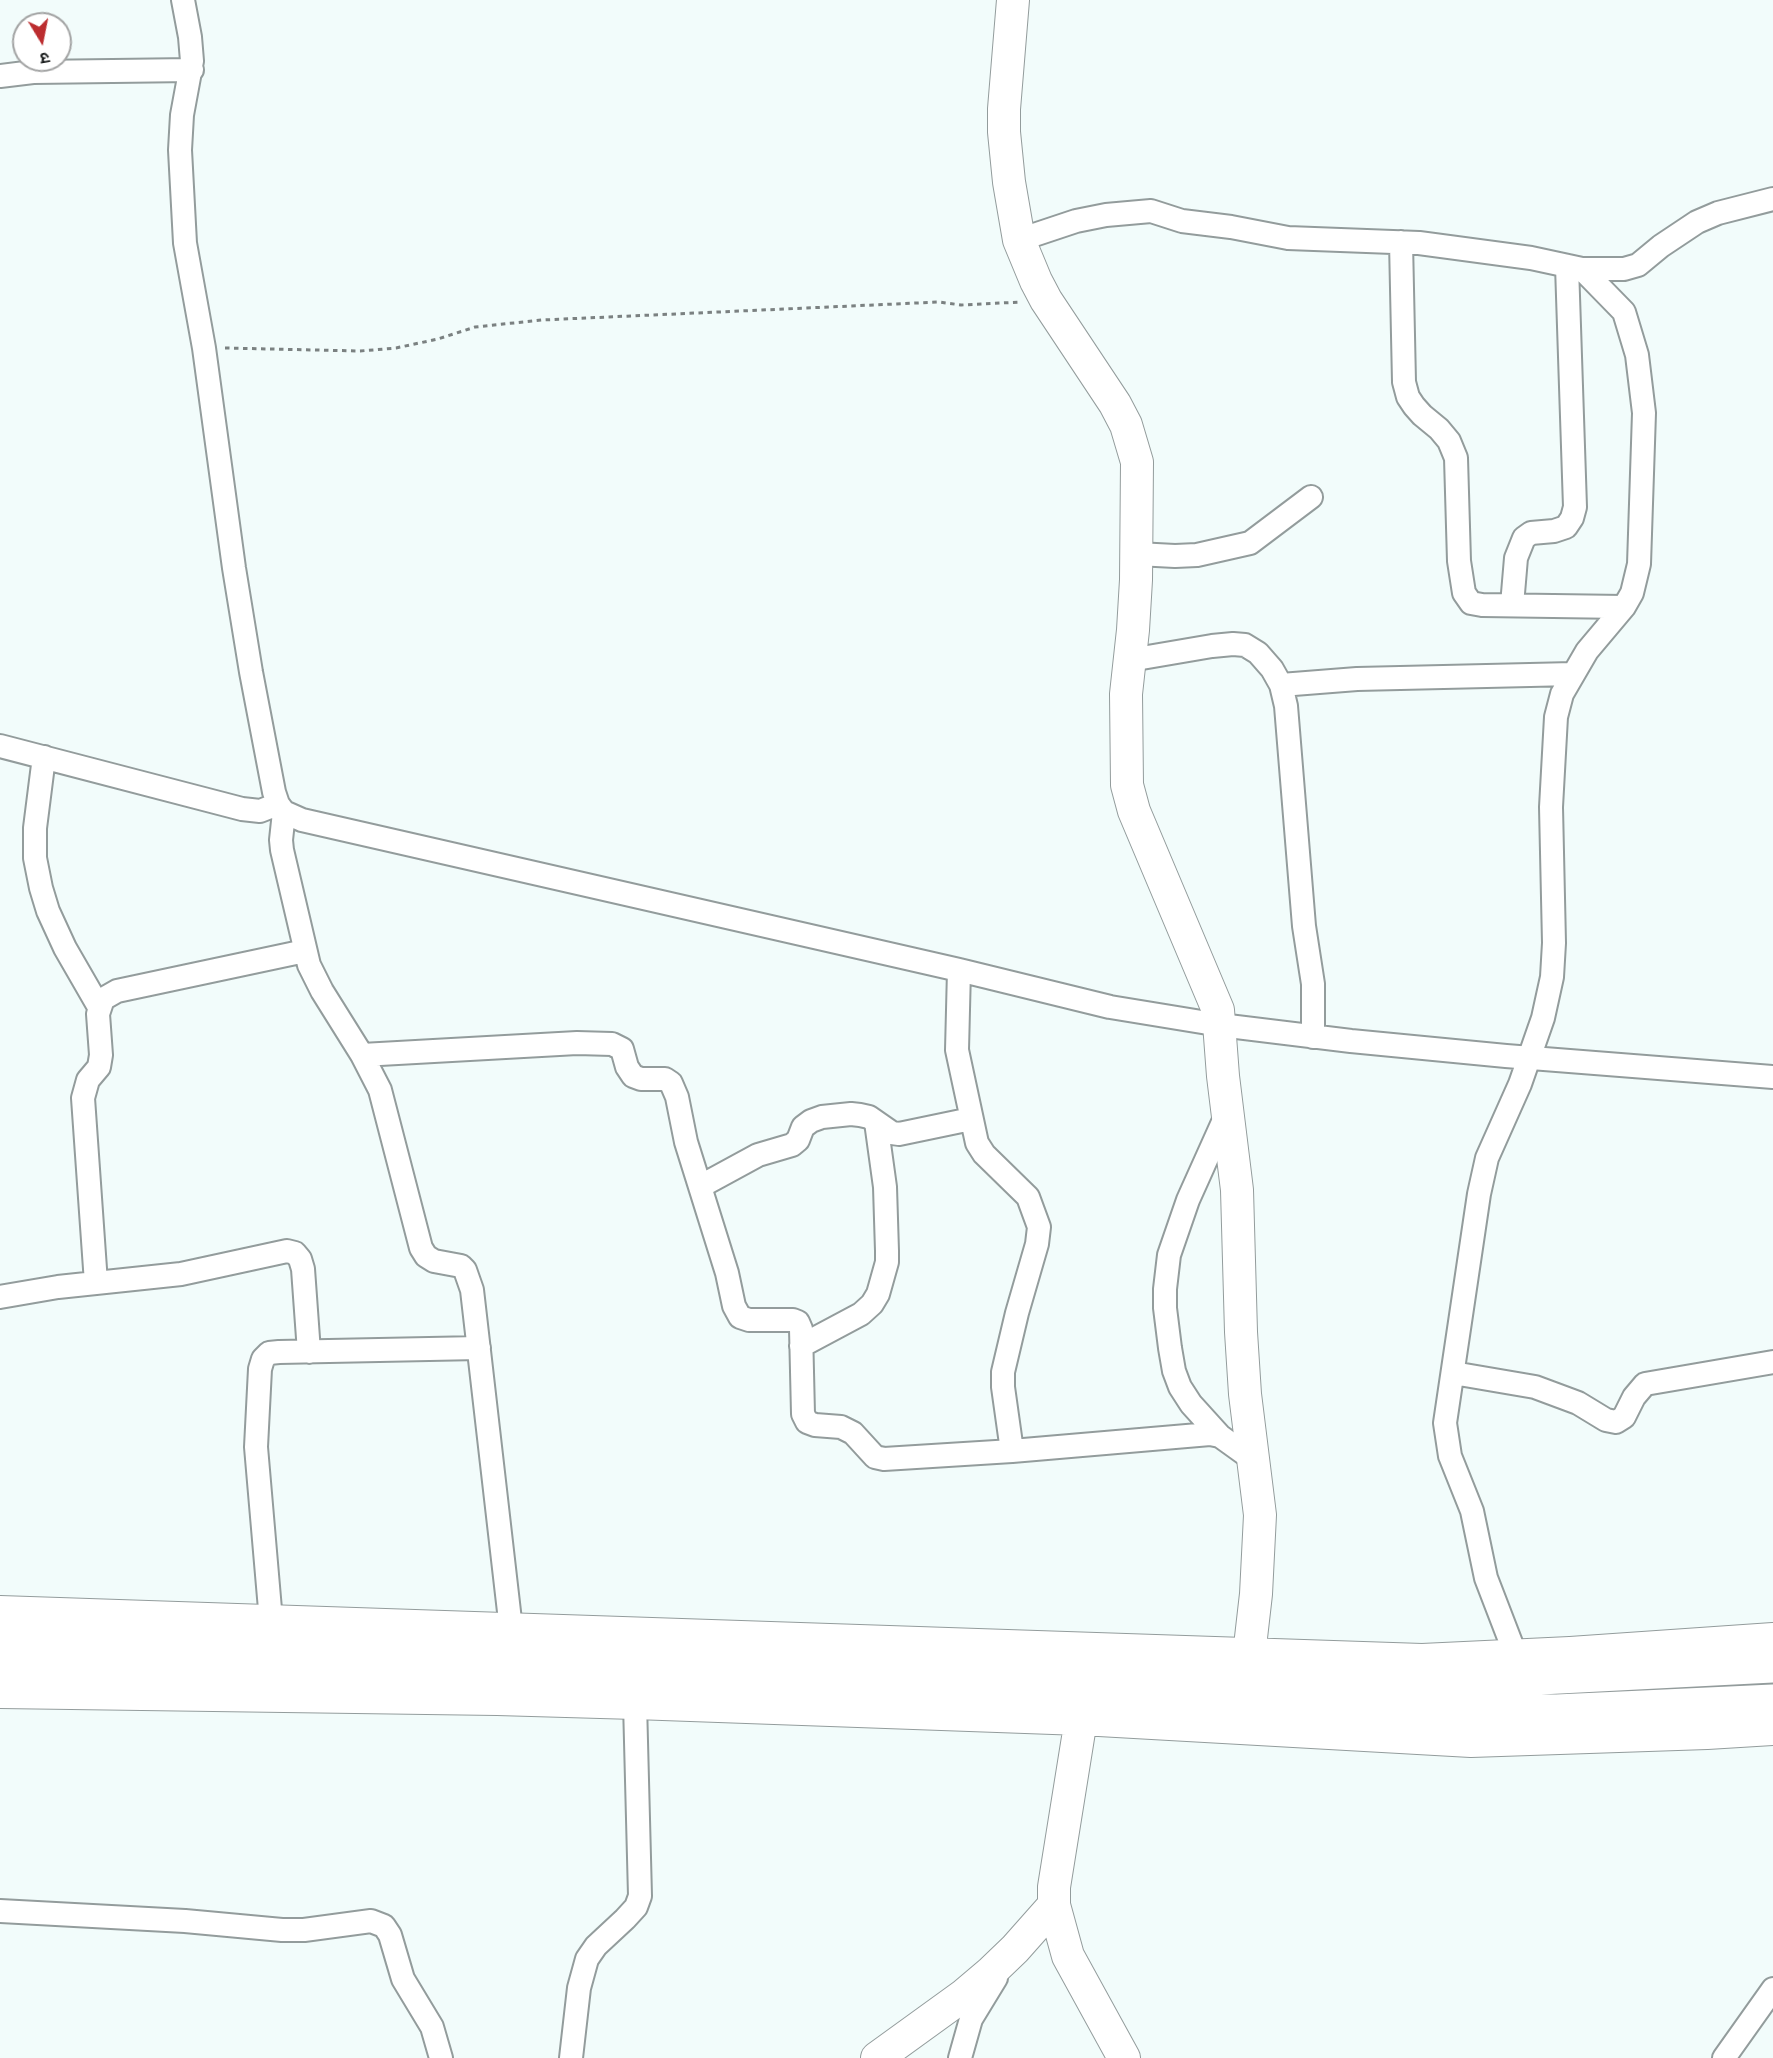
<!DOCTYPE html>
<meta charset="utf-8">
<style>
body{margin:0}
#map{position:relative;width:1773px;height:2058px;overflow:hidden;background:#f2fcfb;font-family:"DejaVu Sans","Noto Sans Devanagari",sans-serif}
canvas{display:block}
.north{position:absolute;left:12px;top:12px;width:60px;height:60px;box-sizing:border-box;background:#fff;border:2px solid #a3a4a4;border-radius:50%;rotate:170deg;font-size:16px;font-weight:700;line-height:24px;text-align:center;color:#191c1c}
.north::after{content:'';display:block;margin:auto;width:21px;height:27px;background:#bc2d2f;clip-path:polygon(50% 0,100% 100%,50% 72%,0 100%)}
</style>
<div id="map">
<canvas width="1773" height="2058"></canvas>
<div class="north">उ</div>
</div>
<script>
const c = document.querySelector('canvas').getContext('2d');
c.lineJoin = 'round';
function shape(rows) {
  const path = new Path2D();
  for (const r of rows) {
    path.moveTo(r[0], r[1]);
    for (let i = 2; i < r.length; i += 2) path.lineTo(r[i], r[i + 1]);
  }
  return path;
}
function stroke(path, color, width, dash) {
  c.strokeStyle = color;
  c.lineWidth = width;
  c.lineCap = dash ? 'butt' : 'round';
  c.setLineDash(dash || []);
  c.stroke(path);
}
const street = shape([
 [183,0,190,37,192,61,182,115,180,150,185,243,204,348,234,568,251,672,274,792,278,804,284,812,302,820,959,970,1110,1007,1220,1025,1351,1041,1506,1056,1773,1077],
 [0,76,33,72,192,70],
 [1019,240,1076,221,1106,215,1151,211,1182,221,1231,227,1288,238,1419,243,1531,258,1582,269,1624,269,1638,265,1661,246,1697,222,1718,213,1773,199],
 [1401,242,1404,382,1408,397,1414,406,1422,415,1439,429,1449,441,1456,458,1459,561,1464,593,1471,603,1482,605,1624,607],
 [1137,554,1175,556,1197,555,1250,543,1311,497],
 [1512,605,1516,558,1524,538,1531,533,1554,531,1566,527,1572,518,1575,507,1567,266],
 [1130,660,1212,646,1233,644,1245,645,1258,653,1272,669,1281,685,1286,706,1304,926,1313,984,1313,1037],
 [1281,685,1357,679,1573,674],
 [0,746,242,809,260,811,278,804],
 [44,757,35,828,35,858,41,888,48,911,65,948,99,1007],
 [284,812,281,840,282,850,309,965,322,991,362,1055,380,1090,421,1248,426,1256,434,1261,461,1266,465,1270,472,1290,511,1629],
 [959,970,957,1050,977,1143,984,1154,1028,1197,1039,1227,1037,1244,1017,1313,1003,1372,1003,1387,1012,1451],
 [362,1055,577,1043,612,1044,622,1049,627,1067,633,1076,641,1079,665,1079,671,1083,677,1097,686,1142,727,1273,734,1306,740,1317,749,1320,793,1320,798,1322,801,1329,803,1414,807,1422,815,1425,841,1427,853,1433,875,1457,884,1459,1012,1451,1210,1434,1220,1436,1252,1459],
 [701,1186,758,1155,792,1145,798,1140,803,1127,811,1121,822,1117,851,1114,860,1115,869,1117,892,1133,899,1134,971,1119],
 [96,1283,83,1098,88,1080,99,1067,101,1055,98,1014,103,999,117,991,305,951],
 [0,1297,58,1287,181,1274,287,1251,295,1253,300,1259,303,1269,309,1352],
 [801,1346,861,1314,872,1304,878,1294,887,1262,887,1251,885,1187,876,1122],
 [1453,1373,1535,1387,1578,1403,1606,1420,1616,1422,1624,1417,1634,1397,1645,1384,1773,1362],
 [1220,1436,1191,1404,1180,1387,1174,1371,1170,1348,1165,1308,1165,1289,1169,1255,1188,1200,1228,1111],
 [271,1621,256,1447,260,1369,263,1359,269,1353,279,1352,479,1348],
 [1516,1656,1486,1578,1472,1511,1450,1456,1445,1423,1479,1194,1487,1158,1520,1084,1543,1018,1552,977,1554,943,1551,807,1556,717,1562,694,1587,651,1624,607,1632,593,1639,564,1644,413,1637,355,1624,312,1582,269],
 [0,1911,185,1921,282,1930,304,1930,371,1921,384,1926,390,1935,403,1979,432,2027,441,2058],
 [571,2058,579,1988,587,1959,596,1946,625,1919,636,1907,640,1896,635,1703],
 [960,2058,971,2019,996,1978],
 [1724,2058,1773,1989]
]);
const secondary = shape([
 [1013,0,1004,109,1004,132,1009,182,1019,240,1036,281,1046,300,1115,404,1126,425,1137,462,1136,580,1133,630,1126,694,1127,785,1134,811,1218,1010,1223,1076,1237,1190,1241,1332,1245,1394,1260,1515,1256,1594,1249,1655],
 [0,1612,1422,1660,1570,1653,1773,1639],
 [0,1692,497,1699,635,1703,1081,1719,1471,1741,1707,1733,1773,1729],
 [1081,1719,1054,1887,1054,1905,1068,1956,1124,2058],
 [877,2058,964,1995,990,1973,1015,1949,1054,1905]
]);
const highway = shape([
 [0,1636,1463,1682,1773,1666],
 [0,1664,1314,1708,1557,1711,1773,1701]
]);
stroke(street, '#939c9c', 26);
stroke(secondary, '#939c9c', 34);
stroke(highway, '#939c9c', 36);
stroke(shape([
 [225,348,360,351,396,348,438,339,475,327,542,320,939,302,961,305,1021,302]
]), '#7b8181', 3, [4.5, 4.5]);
stroke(street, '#fff', 22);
stroke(secondary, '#fff', 32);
stroke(highway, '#fff', 33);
</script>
